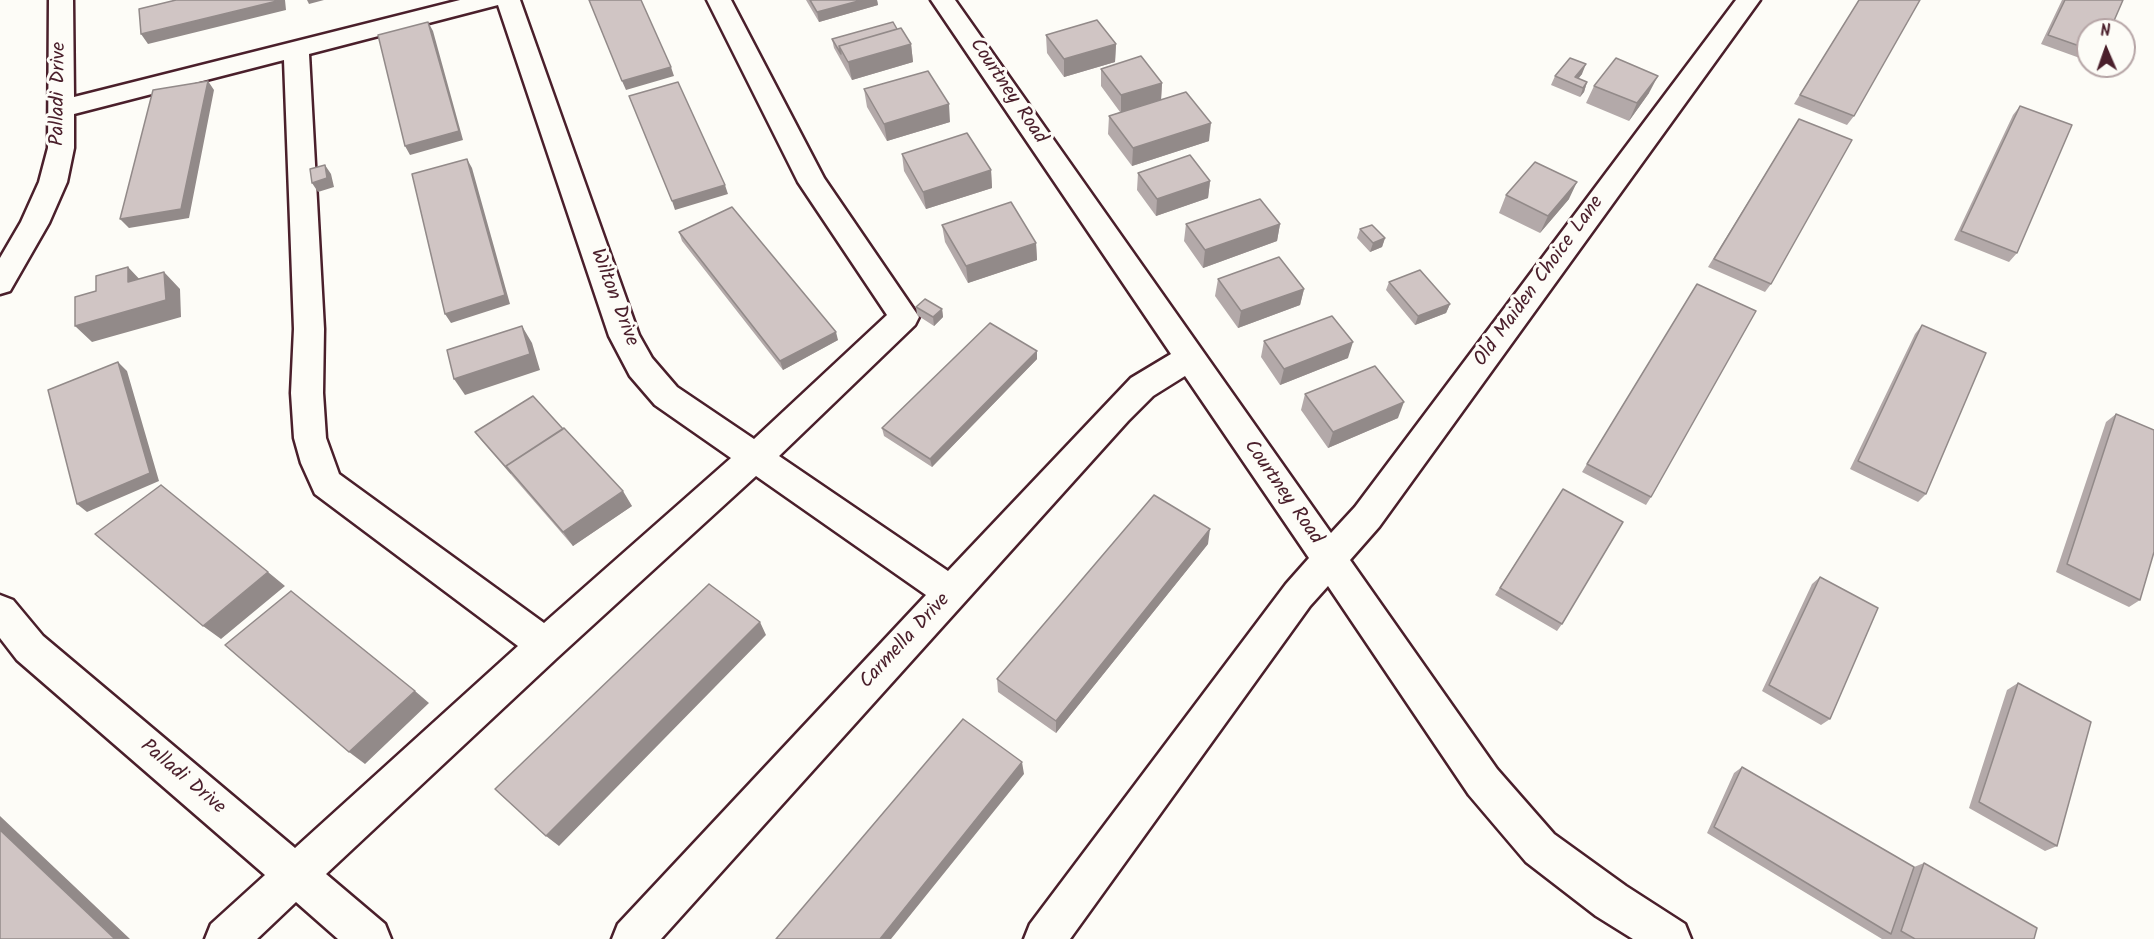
<!DOCTYPE html>
<style>
body{margin:0}
#map{position:relative;width:2154px;height:939px;overflow:hidden;background:#fdfcf7;font-family:Kalam,sans-serif}
canvas{display:block}
.north{position:absolute;left:2076px;top:18px;width:60px;height:60px;box-sizing:border-box;background:#fdfcf7;border:2px solid #b5a4a5;border-radius:50%;rotate:358deg;font-size:16px;font-weight:700;line-height:24px;text-align:center;color:#4a1f2b}
.north::after{content:'';display:block;margin:auto;width:21px;height:27px;background:#4a1f2b;clip-path:polygon(50% 0,100% 100%,50% 72%,0 100%)}
</style>
<div id="map">
<canvas width="2154" height="939"></canvas>
<div class="north">N</div>
</div>
<script>
const c = document.querySelector('canvas').getContext('2d');
c.lineJoin = 'round';
function shape(rows) {
  const path = new Path2D();
  for (const r of rows) {
    path.moveTo(r[0], r[1]);
    for (let i = 2; i < r.length; i += 2) path.lineTo(r[i], r[i + 1]);
  }
  return path;
}
function stroke(path, color, width, dash) {
  c.strokeStyle = color;
  c.lineWidth = width;
  c.lineCap = dash ? 'butt' : 'round';
  c.setLineDash(dash || []);
  c.stroke(path);
}
function fillPath(path, color) {
  c.fillStyle = color;
  c.fill(path, 'evenodd');
}
function label(font, color, halo, rows, align = 'center') {
  c.font = font + ' Kalam,sans-serif';
  c.lineWidth = 6;
  c.setLineDash([]);
  c.textBaseline = 'middle';
  c.strokeStyle = halo;
  c.fillStyle = color;
  for (const [text, x, y, turn = 0] of rows) {
    c.save();
    c.translate(x, y);
    c.rotate((+turn || 0) * Math.PI / 180);
    c.textAlign = isNaN(turn) ? turn : align;
    if (halo) c.strokeText(text, 0, 0);
    c.fillText(text, 0, 0);
    c.restore();
  }
}
const minor = shape([
 [49,0,73,0,74,97,460,0,520,0,639,335,652,358,677,387,754,439,887,315,798,182,707,0,731,0,824,178,919,317,915,325,779,456,948,571,1131,378,1171,354,931,0,955,0,1331,533,1355,507,1736,0,1760,0,1379,527,1350,560,1497,769,1554,834,1626,886,1685,924,1691,939,1633,939,1596,916,1526,862,1469,795,1328,586,1310,606,1070,939,1024,939,1030,924,1286,584,1309,558,1185,376,1153,396,1128,421,661,939,612,939,618,924,926,595,756,476,558,657,326,874,385,924,391,939,338,939,296,902,257,939,205,939,211,924,265,875,17,660,0,638,0,595,13,600,43,636,295,848,518,646,315,494,301,463,294,438,291,393,294,329,284,60,74,114,74,148,67,182,49,223,10,291,0,294,0,258,21,222,39,182,48,148,49,0],
 [498,5,609,336,630,376,655,405,731,458,544,623,339,474,326,438,323,393,324,329,309,54,498,5]
]);
stroke(minor, '#4a1f2b', 5);
fillPath(minor, '#fdfcf7');
fillPath(shape([
 [806,0,877,0,878,5,819,22],
 [1859,0,1854,116,1847,125,1794,104],
 [2062,0,2123,0,2088,30,2088,61,2041,44],
 [897,29,911,44,913,62,852,80,834,48,832,39],
 [1046,35,1116,44,1115,62,1064,77,1047,53],
 [1101,69,1162,83,1161,100,1209,141,1132,166,1108,134,1109,116,1120,112,1101,86],
 [1582,74,1578,79,1587,82,1584,92,1580,97,1551,85,1555,76],
 [1594,86,1649,93,1629,121,1586,103],
 [864,89,950,122,887,141,867,107],
 [2020,106,2017,253,2009,262,1954,240,2013,115],
 [1799,119,1771,284,1765,292,1708,267],
 [902,154,991,170,992,188,926,209,904,171],
 [1138,173,1210,181,1208,198,1156,216,1137,190],
 [1506,195,1569,199,1540,233,1499,213],
 [1186,224,1280,224,1277,241,1203,268,1184,241],
 [942,225,1036,243,1037,260,968,283,945,242],
 [1360,229,1385,238,1382,247,1370,252,1357,238],
 [679,232,838,340,783,370,682,241],
 [1218,279,1304,289,1300,305,1238,328,1215,296],
 [1389,282,1450,304,1446,313,1415,325,1386,290],
 [1697,284,1651,497,1646,505,1582,472],
 [916,307,942,309,943,317,934,326,917,315],
 [1922,325,1926,494,1918,502,1850,469,1915,334],
 [1264,341,1348,358,1280,385,1261,357],
 [1037,351,1037,359,932,467,884,436,882,428],
 [1305,394,1398,418,1328,448,1301,410],
 [2116,414,2140,600,2129,607,2056,572,2106,422],
 [475,432,632,506,573,546,481,440],
 [1563,489,1562,624,1557,631,1495,595],
 [1208,544,1056,733,998,692,997,679],
 [1820,577,1830,719,1821,725,1762,691,1812,584],
 [2018,683,2057,846,2045,851,1969,808,2007,690],
 [1742,767,1914,867,1924,863,2034,939,1882,939,1707,833,1734,773]
]), '#b3a9a9');
fillPath(shape([
 [281,0,285,0,286,10,148,44,141,34],
 [307,0,324,0,309,4],
 [862,0,877,0,878,5,819,22,817,12],
 [428,22,433,31,463,140,410,155,405,146],
 [911,44,913,62,852,80,848,62],
 [1116,44,1115,62,1064,77,1064,59],
 [1586,64,1582,74,1574,84,1575,77],
 [671,67,674,76,626,90,622,81],
 [1658,76,1649,93,1629,121,1637,103],
 [208,81,214,90,189,218,129,228,120,219],
 [1587,82,1584,92,1580,97,1583,88],
 [1162,83,1161,100,1121,113,1121,95],
 [949,104,950,122,887,141,884,124],
 [1211,123,1209,141,1132,166,1133,148],
 [467,159,472,168,510,304,451,323,445,314],
 [325,165,331,174,334,187,318,192,312,183],
 [991,170,992,188,926,209,923,192],
 [1210,181,1208,198,1156,216,1157,199],
 [1577,182,1569,199,1540,233,1548,216],
 [725,185,728,194,675,210,672,201],
 [1280,224,1277,241,1203,268,1205,250],
 [1385,238,1382,247,1370,252,1373,243],
 [1036,243,1037,260,968,283,966,266],
 [128,267,144,284,128,282],
 [164,272,180,289,181,317,92,342,75,326],
 [1304,289,1300,305,1238,328,1241,311],
 [1450,304,1446,313,1415,325,1418,316],
 [942,309,943,317,934,326,933,317],
 [522,326,532,343,540,370,465,395,454,379],
 [836,332,838,340,783,370,780,361],
 [1353,342,1348,358,1280,385,1284,369],
 [1037,351,1037,359,932,467,930,459],
 [118,362,127,371,159,481,87,512,77,504],
 [1404,402,1398,418,1328,448,1333,432],
 [623,491,632,506,573,546,563,532],
 [1210,529,1208,544,1056,733,1056,721],
 [268,572,285,586,221,639,203,626],
 [760,622,766,635,559,846,546,836],
 [415,691,429,703,365,764,349,752],
 [1022,762,1024,774,891,939,880,939],
 [0,816,130,939,115,939,0,830]
]), '#928a89');
const building = shape([
 [176,0,281,0,141,34,139,9,176,0],
 [589,0,641,0,671,67,622,81,589,0],
 [810,0,862,0,817,12,810,0],
 [1859,0,1920,0,1854,116,1800,95,1859,0],
 [2065,0,2123,0,2110,30,2088,30,2088,49,2048,35,2065,0],
 [1097,20,1116,44,1064,59,1046,35,1097,20],
 [428,22,459,131,405,146,378,35,428,22],
 [893,22,897,29,839,46,841,54,832,39,893,22],
 [901,28,911,44,848,62,839,46,901,28],
 [1141,56,1162,83,1121,95,1101,69,1141,56],
 [1570,58,1586,64,1575,77,1587,82,1583,88,1555,76,1570,58],
 [1616,58,1658,76,1637,103,1594,86,1616,58],
 [928,71,949,104,884,124,864,89,928,71],
 [208,81,181,209,120,219,153,90,208,81],
 [678,82,725,185,672,201,629,96,678,82],
 [1186,92,1211,123,1133,148,1109,116,1186,92],
 [2020,106,2072,125,2017,253,1961,231,2020,106],
 [1799,119,1852,140,1771,284,1714,259,1799,119],
 [967,133,991,170,923,192,902,154,967,133],
 [1190,155,1210,181,1157,199,1138,173,1190,155],
 [467,159,505,295,445,314,412,174,467,159],
 [1535,162,1577,182,1548,216,1506,195,1535,162],
 [325,165,327,178,312,183,310,169,325,165],
 [1260,199,1280,224,1205,250,1186,224,1260,199],
 [1011,202,1036,243,966,266,942,225,1011,202],
 [732,207,836,332,780,361,679,232,732,207],
 [1372,225,1385,238,1373,243,1360,229,1372,225],
 [1279,257,1304,289,1241,311,1218,279,1279,257],
 [128,267,128,282,164,272,166,300,75,326,75,297,96,291,96,276,128,267],
 [1420,270,1450,304,1418,316,1389,282,1420,270],
 [1697,284,1756,311,1651,497,1587,464,1697,284],
 [925,299,942,309,933,317,916,307,925,299],
 [1332,316,1353,342,1284,369,1264,341,1332,316],
 [990,323,1037,351,930,459,882,428,990,323],
 [1922,325,1986,353,1926,494,1858,461,1922,325],
 [522,326,530,354,454,379,447,350,522,326],
 [118,362,150,473,77,504,48,390,118,362],
 [1375,366,1404,402,1333,432,1305,394,1375,366],
 [533,396,563,429,506,466,511,473,475,432,533,396],
 [2116,414,2154,430,2154,552,2140,600,2067,564,2116,414],
 [564,428,623,491,563,532,506,466,564,428],
 [161,485,268,572,203,626,95,534,161,485],
 [1563,489,1623,522,1562,624,1500,588,1563,489],
 [1154,495,1210,529,1056,721,997,679,1154,495],
 [1820,577,1878,608,1830,719,1769,685,1820,577],
 [709,584,760,622,546,836,495,789,709,584],
 [291,591,415,691,349,752,225,645,291,591],
 [2018,683,2091,722,2057,846,1979,802,2018,683],
 [963,719,1022,762,880,939,776,939,963,719],
 [1742,767,1914,867,1891,934,1714,827,1742,767],
 [0,830,115,939,0,939,0,830],
 [1924,863,2037,928,2034,939,1915,939,1901,931,1924,863]
]);
fillPath(building, '#d0c5c4');
stroke(building, '#928a89', 1.5);
label('20px', '#4a1f2b', '#fdfcf7', [
 ["Courtney Road",1007,92,56],
 ["Palladi Drive",60,94,-89],
 ["Old Maiden Choice Lane",1540,282,-54],
 ["Wilton Drive",613,298,69],
 ["Courtney Road",1282,493,55],
 ["Carmella Drive",906,642,-47],
 ["Palladi Drive",182,778,40]
]);
</script>
